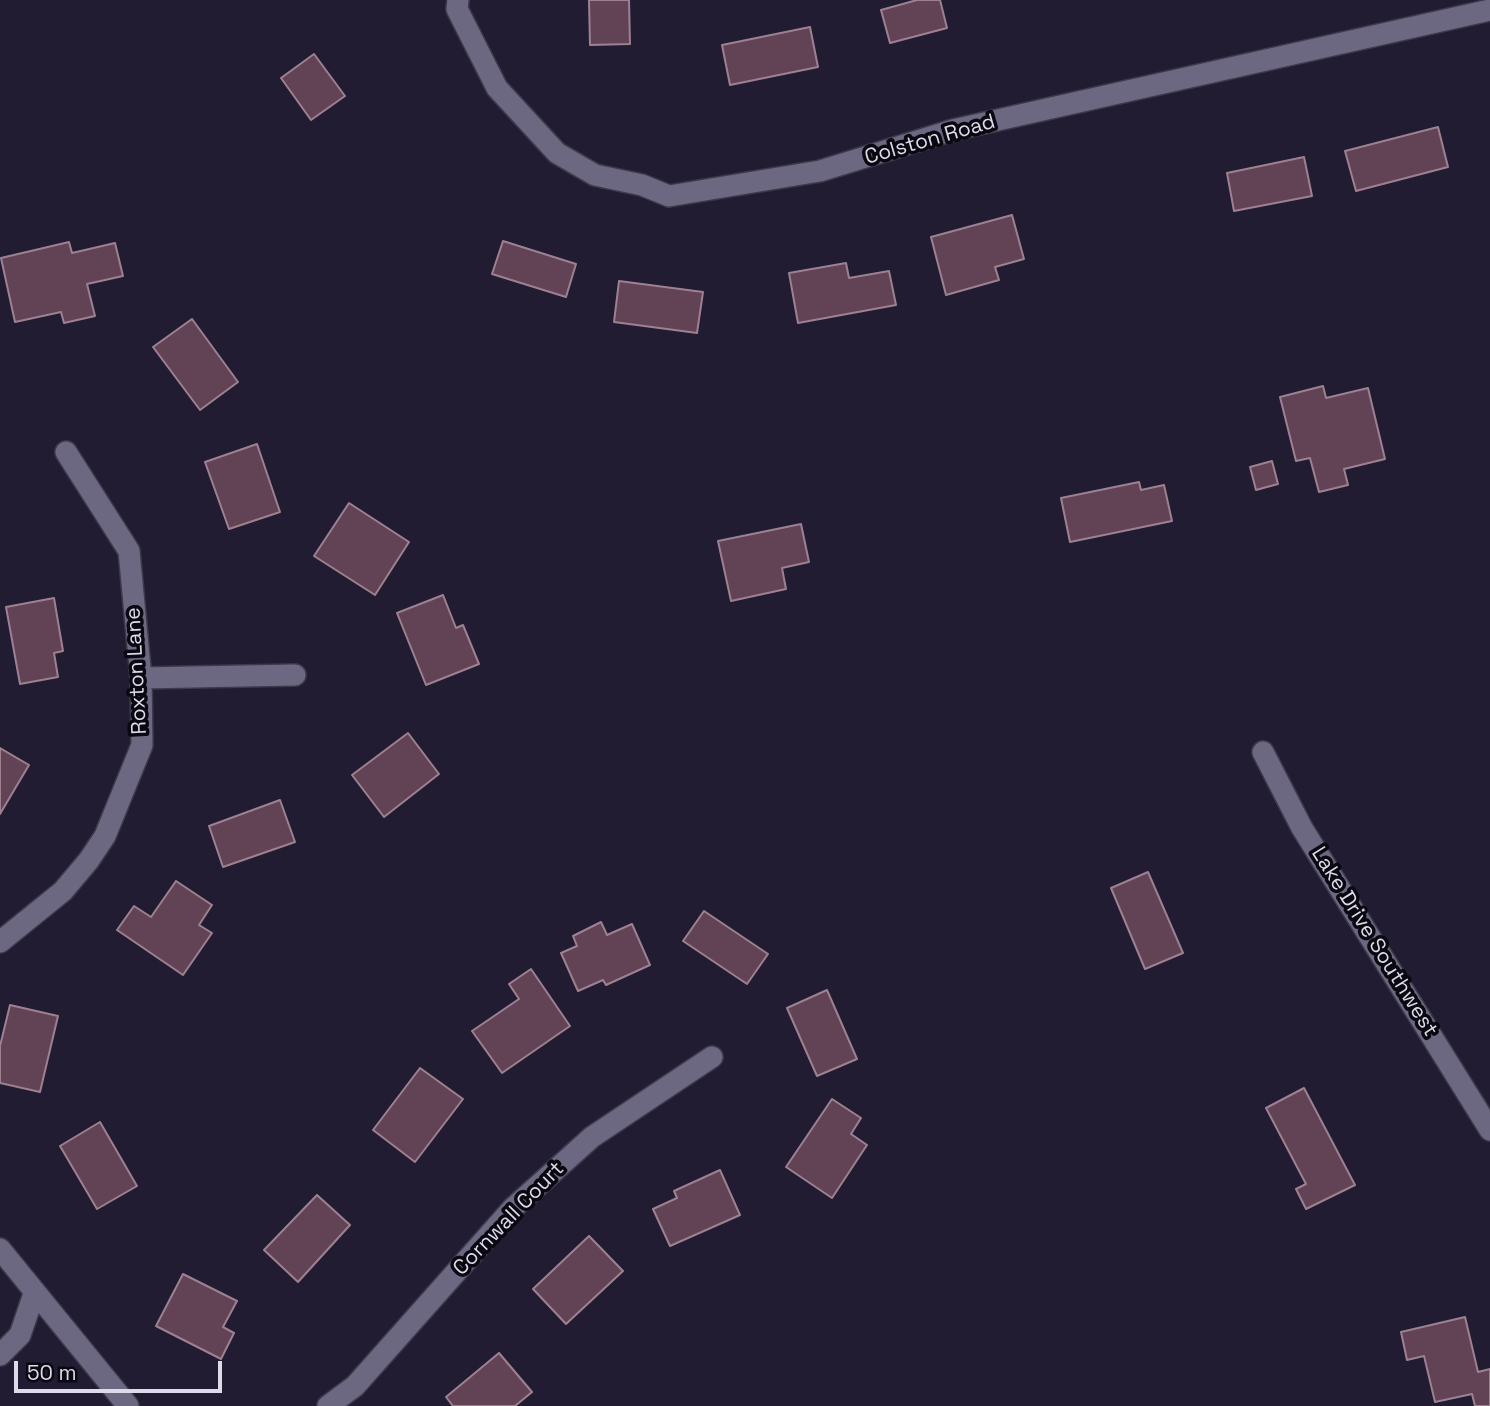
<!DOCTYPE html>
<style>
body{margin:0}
#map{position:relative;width:1490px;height:1406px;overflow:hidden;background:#211c31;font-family:"Space Grotesk",sans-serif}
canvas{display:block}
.scale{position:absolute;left:14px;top:1361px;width:208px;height:32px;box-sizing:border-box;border:4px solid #dddbea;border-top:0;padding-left:9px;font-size:21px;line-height:24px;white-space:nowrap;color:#dddbea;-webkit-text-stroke:5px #0a0811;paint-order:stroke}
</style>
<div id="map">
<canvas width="1490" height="1406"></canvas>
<div class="scale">50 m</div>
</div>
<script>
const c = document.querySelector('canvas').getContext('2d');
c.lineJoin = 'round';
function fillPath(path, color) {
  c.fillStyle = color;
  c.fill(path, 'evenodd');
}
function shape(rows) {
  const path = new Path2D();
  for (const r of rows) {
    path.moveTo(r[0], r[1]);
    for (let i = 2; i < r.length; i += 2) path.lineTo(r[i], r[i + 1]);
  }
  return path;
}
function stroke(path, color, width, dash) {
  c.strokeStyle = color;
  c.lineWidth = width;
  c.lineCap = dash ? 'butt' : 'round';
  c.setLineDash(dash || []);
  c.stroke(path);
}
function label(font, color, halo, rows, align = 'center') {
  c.font = font + ' "Space Grotesk",sans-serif';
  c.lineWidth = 7;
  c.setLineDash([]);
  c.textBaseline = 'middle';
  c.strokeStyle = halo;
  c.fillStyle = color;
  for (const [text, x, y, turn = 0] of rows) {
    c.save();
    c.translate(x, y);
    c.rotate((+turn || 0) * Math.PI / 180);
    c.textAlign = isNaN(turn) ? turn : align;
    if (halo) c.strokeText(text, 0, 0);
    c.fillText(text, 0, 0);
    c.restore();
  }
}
const building = shape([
 [589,0,629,0,630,44,590,45,589,0],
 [917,0,940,0,947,28,890,43,881,10,917,0],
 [810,27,818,67,730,85,722,45,810,27],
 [314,54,345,96,311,120,281,78,314,54],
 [1438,127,1448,167,1356,191,1345,151,1438,127],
 [1304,157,1312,196,1234,211,1227,173,1304,157],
 [1012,215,1024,259,995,267,999,280,946,295,931,237,1012,215],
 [503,241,576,264,566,297,492,274,503,241],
 [69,242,72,253,115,243,123,276,87,284,95,316,64,323,61,312,15,322,1,258,69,242],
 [846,263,849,278,889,271,896,305,798,323,789,273,846,263],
 [619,281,703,292,697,333,614,322,619,281],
 [192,319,238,382,200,410,153,347,192,319],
 [1323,386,1326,398,1368,388,1385,459,1344,469,1348,485,1319,492,1310,458,1296,461,1280,397,1323,386],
 [257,444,280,512,229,529,205,462,257,444],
 [1272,461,1278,484,1256,490,1250,467,1272,461],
 [1139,482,1141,490,1164,485,1172,521,1070,542,1061,498,1139,482],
 [349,503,409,542,375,595,314,556,349,503],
 [801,524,809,562,782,568,786,589,731,601,718,541,801,524],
 [443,595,456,628,463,625,479,664,426,685,397,613,443,595],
 [54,598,63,651,54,653,58,677,20,684,6,607,54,598],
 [408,733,439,774,384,817,352,775,408,733],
 [0,748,29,765,0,814,0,748],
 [280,800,295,842,223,867,209,826,280,800],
 [1148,872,1183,953,1145,969,1111,888,1148,872],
 [176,881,212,905,199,925,212,933,183,975,117,930,134,906,151,917,176,881],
 [704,911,768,954,747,984,683,941,704,911],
 [601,922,607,935,632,924,650,965,606,985,603,980,578,991,561,953,577,946,573,936,601,922],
 [531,969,570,1026,502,1073,472,1031,519,999,509,984,531,969],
 [827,990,857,1059,817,1076,787,1008,827,990],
 [10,1005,58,1016,40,1092,0,1083,0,1046,10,1005],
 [420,1068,463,1099,415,1162,373,1130,420,1068],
 [1304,1088,1355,1185,1306,1209,1296,1189,1306,1184,1266,1108,1304,1088],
 [832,1099,861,1118,851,1134,867,1145,832,1198,786,1167,832,1099],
 [100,1122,137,1186,97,1209,60,1146,100,1122],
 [720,1170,740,1215,670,1246,653,1209,677,1198,674,1191,720,1170],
 [317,1195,350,1225,298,1282,264,1250,317,1195],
 [589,1236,623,1271,566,1324,533,1289,589,1236],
 [183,1274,237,1301,223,1327,234,1333,221,1359,156,1326,183,1274],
 [1465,1317,1478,1372,1490,1369,1490,1406,1475,1406,1472,1394,1435,1402,1424,1356,1407,1360,1401,1332,1465,1317],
 [499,1353,532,1392,515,1406,453,1406,446,1397,499,1353]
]);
fillPath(building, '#624356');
stroke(building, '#9d8191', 2);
const street = shape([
 [458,0,457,9,497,88,557,153,595,175,642,185,669,196,820,171,953,130,1490,10],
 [141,678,295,675],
 [1263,752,1302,828,1490,1130],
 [0,942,63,891,89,860,105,836,142,745,141,678,129,551,66,452],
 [0,1249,128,1406],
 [0,1355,20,1335,34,1294],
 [328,1406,355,1386,513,1208,592,1137,712,1057]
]);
stroke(street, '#3d394b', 24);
stroke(street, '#6d6882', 21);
label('21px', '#dddbea', '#0a0811', [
 ["Colston Road",930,140,-16],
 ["Roxton Lane",137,671,-93],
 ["Lake Drive Southwest",1374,942,58],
 ["Cornwall Court",509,1219,-46]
]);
</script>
